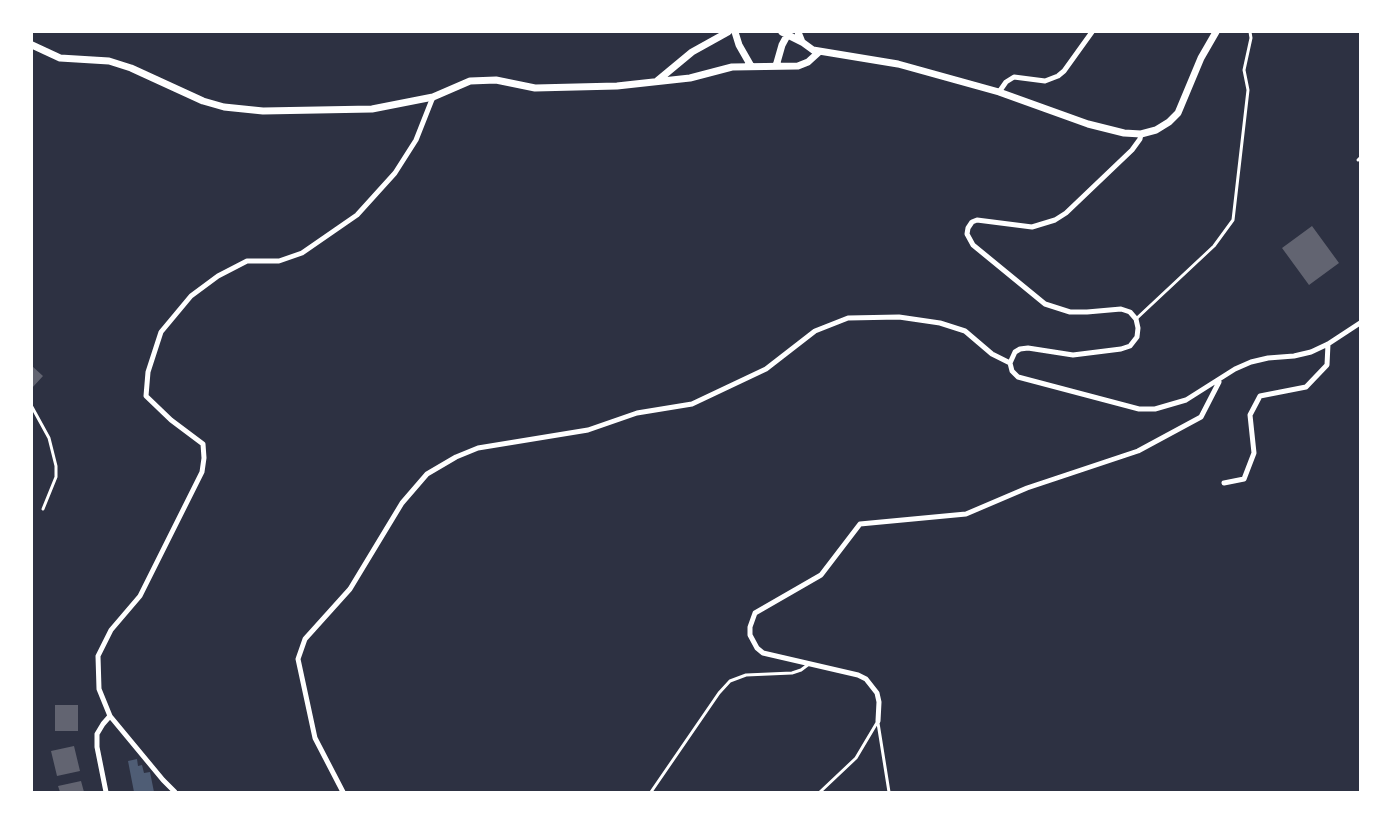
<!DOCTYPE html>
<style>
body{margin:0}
#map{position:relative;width:1392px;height:824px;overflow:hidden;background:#2d3142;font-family:"Noto Sans",sans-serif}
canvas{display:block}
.frame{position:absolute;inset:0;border:33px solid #fff;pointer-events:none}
</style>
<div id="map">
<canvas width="1392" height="824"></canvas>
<div class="frame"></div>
</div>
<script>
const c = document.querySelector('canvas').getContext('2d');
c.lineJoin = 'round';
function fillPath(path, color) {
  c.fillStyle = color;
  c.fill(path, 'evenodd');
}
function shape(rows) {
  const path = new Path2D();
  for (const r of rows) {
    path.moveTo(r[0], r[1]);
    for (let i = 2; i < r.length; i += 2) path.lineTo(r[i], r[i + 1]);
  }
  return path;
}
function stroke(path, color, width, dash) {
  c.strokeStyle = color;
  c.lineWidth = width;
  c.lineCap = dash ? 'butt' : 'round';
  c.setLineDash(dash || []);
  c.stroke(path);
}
fillPath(shape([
 [137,759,138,766,142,765,144,773,150,772,154,792,134,792,128,761]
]), '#4f5d75');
fillPath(shape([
 [1312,226,1339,263,1309,285,1282,248],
 [32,366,43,376,32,388],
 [55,705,78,705,78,731,55,731],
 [74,746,80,771,57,776,51,751],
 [81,781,84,792,60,792,58,786]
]), '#626471');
stroke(shape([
 [1358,160,1360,158],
 [1136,319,1214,246,1233,220,1248,90,1244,70,1251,38,1250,32],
 [32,407,49,438,56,466,56,477,43,509],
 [878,723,889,792],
 [651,792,719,693,730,681,746,675,792,673,801,670,809,664],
 [820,792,856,758,878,721]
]), '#fff', 3);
stroke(shape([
 [999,92,1006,82,1014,77,1045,81,1058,76,1064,71,1092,32],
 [1141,134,1140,139,1132,150,1066,213,1055,220,1032,227,977,220,972,222,968,228,967,234,973,245,1045,304,1070,312,1087,312,1121,309,1130,312,1136,319,1138,328,1137,337,1130,346,1121,349,1073,355,1028,348,1020,349,1015,352,1010,363,1012,371,1018,377,1139,409,1155,409,1186,400,1235,369,1251,362,1268,358,1294,356,1311,352,1328,344,1360,323],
 [1224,483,1244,479,1254,453,1250,415,1260,396,1306,387,1327,365,1328,344],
 [878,721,879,702,877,693,866,679,858,675,763,653,757,648,750,635,750,627,755,613,821,575,860,524,966,514,1027,488,1138,451,1201,417,1219,382],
 [106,792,97,747,97,734,103,724,110,716],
 [175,792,163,780,110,716,99,689,98,656,111,630,140,596,202,472,204,458,203,444,171,420,146,396,148,372,161,332,191,296,218,276,247,261,279,261,302,253,357,215,395,173,416,140,433,97],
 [343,792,315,738,298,659,305,639,350,589,402,503,427,474,456,457,478,448,588,430,637,413,692,404,766,369,815,331,848,318,899,317,940,323,965,331,992,354,1010,363]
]), '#fff', 5);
stroke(shape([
 [735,32,739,45,751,66],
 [782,32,802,42],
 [798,32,802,42,813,50,898,64,999,92,1088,124,1124,133,1141,134,1156,130,1169,122,1178,113,1201,58,1216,32],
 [32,45,60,58,109,61,131,68,203,101,224,107,263,111,372,109,433,97,470,81,496,80,535,88,617,86,690,78,732,67,798,66,808,62,819,52],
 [776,66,782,45,789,32],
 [657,81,692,52,728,32]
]), '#fff', 7);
</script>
